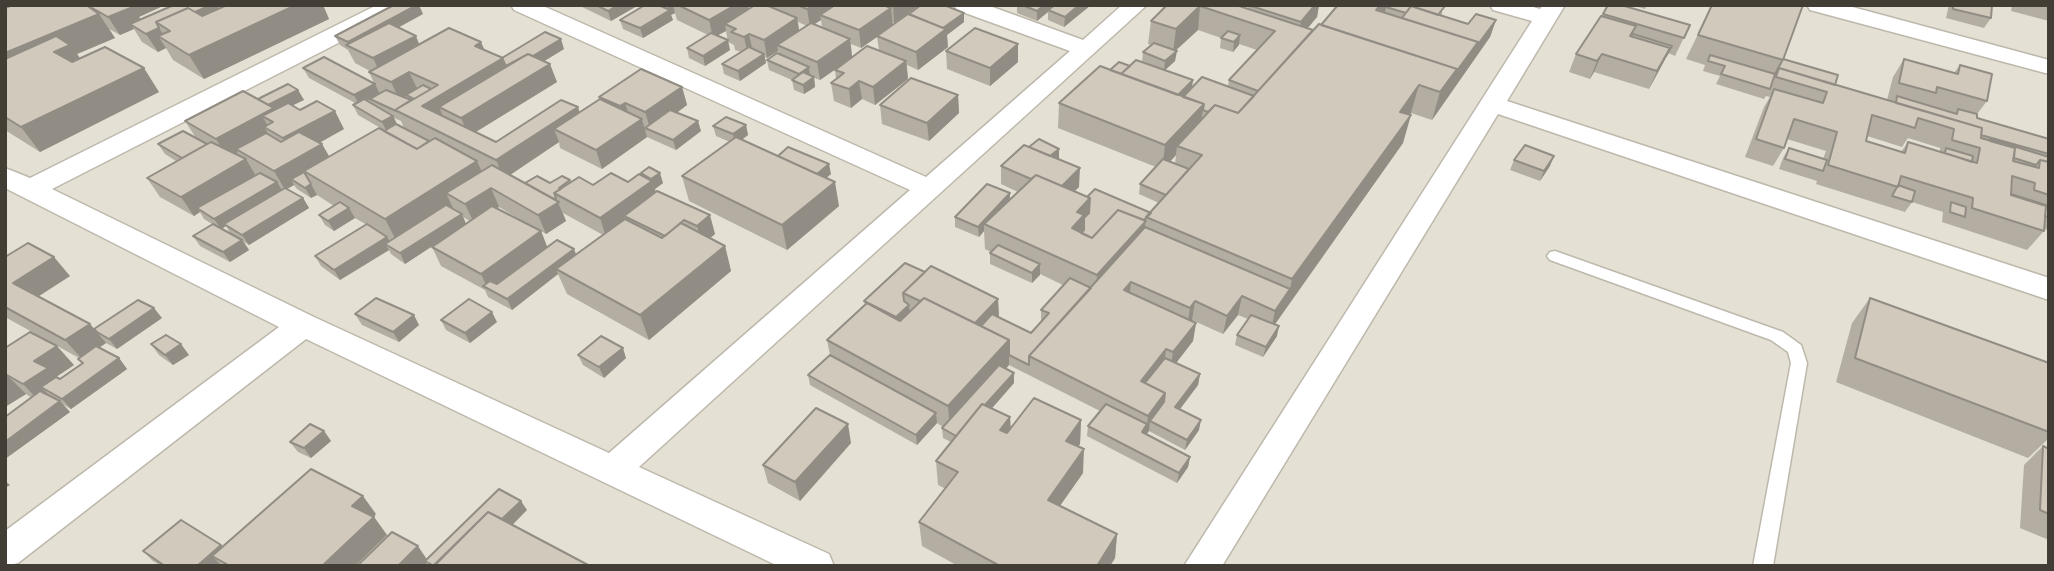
<!DOCTYPE html>
<style>
body{margin:0}
#map{position:relative;width:2054px;height:571px;overflow:hidden;background:#f1eee5;font-family:"Sofia Sans Condensed",sans-serif}
canvas{display:block}
.frame{position:absolute;inset:0;border:7px solid #433e35;pointer-events:none}
</style>
<div id="map">
<canvas width="2054" height="571"></canvas>
<div class="frame"></div>
</div>
<script>
const c = document.querySelector('canvas').getContext('2d');
c.lineJoin = 'round';
function fillPath(path, color) {
  c.fillStyle = color;
  c.fill(path, 'evenodd');
}
function shape(rows) {
  const path = new Path2D();
  for (const r of rows) {
    path.moveTo(r[0], r[1]);
    for (let i = 2; i < r.length; i += 2) path.lineTo(r[i], r[i + 1]);
  }
  return path;
}
function stroke(path, color, width, dash) {
  c.strokeStyle = color;
  c.lineWidth = width;
  c.lineCap = dash ? 'butt' : 'round';
  c.setLineDash(dash || []);
  c.stroke(path);
}
fillPath(shape([
 [5,5,2049,5,2049,566,5,566]
]), '#e4e0d4');
const lane = shape([
 [1555,251,1783,332,1801,345,1807,363,1773,566,1753,566,1791,363,1788,352,1771,340,1550,260,1547,256,1550,252,1555,251]
]);
const street = shape([
 [377,5,406,5,403,10,52,189,314,317,609,453,910,190,514,10,511,5,541,5,926,177,1070,51,957,10,954,5,987,5,1083,40,1122,5,1147,5,639,467,829,554,834,566,778,566,306,339,18,563,5,566,5,531,279,327,5,188,5,168,30,178,377,5],
 [1490,5,1526,5,1540,9,1543,5,1565,5,1507,101,2049,278,2049,300,1498,114,1222,566,1184,566,1532,21,1493,10,1490,5],
 [1807,5,1845,5,2049,60,2049,74,1810,10,1807,5]
]);
stroke(lane, '#beb8ac', 3);
stroke(street, '#beb8ac', 3);
fillPath(lane, '#fff');
fillPath(street, '#fff');
fillPath(shape([
 [5,5,165,5,139,17,141,20,217,5,219,9,225,6,224,5,323,5,329,19,204,79,173,60,166,48,158,52,142,42,134,29,120,35,109,29,115,38,77,54,80,59,159,92,40,152,5,130],
 [578,5,637,5,637,6,611,21],
 [644,5,748,5,749,9,772,8,772,5,919,5,894,23,892,22,892,25,964,13,964,22,947,35,948,47,918,70,907,65,908,79,875,105,862,99,851,108,834,101,831,83,836,79,835,70,820,80,814,78,815,87,804,94,794,90,792,80,769,70,767,60,779,54,778,51,767,58,765,57,766,63,740,81,724,74,722,64,741,52,735,50,734,45,728,42,726,31,717,35,730,50,705,66,689,58,687,48,708,35,677,20,675,13,671,15,673,20,643,38,623,29,620,20],
 [821,20,822,28,814,24],
 [798,22,807,26,799,31],
 [877,37,879,50,852,57,851,44,861,48],
 [1013,5,1091,5,1064,27,1048,20,1048,12,1037,21,1017,13,1017,7],
 [1167,5,1248,9,1248,5,1319,5,1317,17,1307,28,1313,30,1321,25,1338,5,1442,5,1442,16,1468,24,1496,20,1490,37,1432,120,1411,113,1410,115,1403,143,1274,324,1277,336,1263,357,1235,345,1237,335,1248,319,1238,315,1223,334,1192,320,1196,323,1193,341,1176,363,1200,374,1198,385,1180,409,1199,430,1185,450,1149,431,1146,434,1190,457,1188,467,1177,483,1087,436,1088,426,1100,411,1009,365,1006,369,1014,373,1014,383,992,408,1010,417,1011,428,1081,420,1080,444,1078,446,1083,473,1060,506,1117,534,1115,558,1110,566,958,566,922,546,919,522,946,489,938,485,936,461,951,442,943,438,942,428,943,427,937,423,917,445,810,385,808,375,830,355,827,340,865,305,864,301,925,272,998,299,999,318,1031,333,1042,321,1041,320,1041,310,1063,285,1040,274,1032,283,990,264,990,253,991,252,985,249,984,231,979,237,955,227,955,217,1010,199,1018,192,1001,184,1001,166,1029,147,1059,149,1058,159,1079,187,1074,191,1087,197,1150,213,1159,203,1139,194,1140,184,1156,167,1058,128,1059,103,1110,70,1130,66,1142,62,1143,52,1151,45,1148,44,1151,21],
 [1198,30,1221,38,1220,48,1233,52,1239,44,1257,50,1229,80,1228,86,1192,88,1193,80,1165,70,1175,61,1176,50],
 [1176,155,1175,164,1170,162],
 [1608,5,1690,25,1675,56,1668,53,1649,89,1594,72,1590,79,1569,72,1576,54],
 [1632,5,1647,5,1645,9],
 [1712,5,1783,59,1835,85,1887,100,1893,77,1904,59,1954,73,1960,65,1987,101,1977,114,1977,118,2049,139,2049,230,2044,229,2044,231,2027,250,1942,222,1943,212,1912,202,1905,212,1816,184,1817,181,1779,169,1783,158,1789,148,1823,159,1826,151,1787,139,1784,148,1773,166,1745,157,1764,107,1770,97,1766,96,1764,99,1716,84,1720,76,1703,71,1705,65,1686,59],
 [1867,136,1902,147,1908,138,1940,148,1940,152,1908,142,1901,152,1866,141],
 [1949,5,1992,5,1991,18,1984,28,1946,18],
 [2012,5,2049,5,2049,21,2011,11],
 [423,14,398,28,419,44,484,50,502,58,564,49,544,61,557,82,476,132,496,142,579,113,600,100,599,97,682,87,687,105,677,113,701,131,676,150,647,137,602,169,560,148,559,142,510,175,525,183,550,183,570,180,571,182,593,185,628,182,641,175,641,173,663,183,655,189,655,192,715,234,710,238,725,246,731,271,649,340,567,294,558,274,512,310,488,297,485,290,441,266,432,247,454,232,405,264,391,254,389,250,340,280,321,266,315,256,367,225,355,218,334,231,325,225,319,215,334,206,317,195,311,198,297,189,294,185,287,189,303,198,309,208,249,245,244,242,249,250,230,262,200,246,193,236,212,224,204,219,200,212,194,216,160,197,147,178,176,161,165,154,158,144,196,138,185,121,258,99,298,90,304,100,292,105,300,110,344,129,319,143,322,144,329,157,384,130,358,115,353,105,357,104,309,78,303,68,374,83,369,72,370,71,355,63,348,50,340,45,335,36],
 [394,118,401,121,404,128,397,124],
 [499,207,534,228,496,208],
 [563,213,603,235,576,254,547,247,541,231,546,234,566,221],
 [463,217,470,221,466,224],
 [226,226,230,233,222,229],
 [1018,44,1018,62,990,86,947,69,946,51],
 [958,95,959,113,929,141,882,124,880,105],
 [746,125,748,135,742,140,778,156,831,174,826,178,839,206,787,250,689,201,682,176,730,142,716,136,713,126],
 [1514,160,1550,166,1540,181,1510,170],
 [5,257,70,276,38,296,90,324,94,329,162,318,117,349,106,343,99,348,119,358,127,369,71,409,62,404,70,412,5,459,5,417,32,398,26,394,5,407,5,348,74,365,56,377,60,379,82,363,78,359,79,358,5,317],
 [1870,298,2049,363,2049,438,2028,458,1836,382,1852,323],
 [355,314,419,325,399,342,362,325],
 [441,320,497,322,470,343,446,330],
 [151,344,189,355,173,365,159,355],
 [578,355,626,358,604,378,583,365],
 [324,431,331,441,311,458,298,452,290,442],
 [851,443,800,501,768,483,763,465],
 [2043,446,2049,449,2049,540,2020,528,2024,465],
 [376,514,374,517,387,535,355,566,222,566,220,564,217,566,161,566,153,561,143,551,221,545,222,547]
]), '#b4aea2');
fillPath(shape([
 [125,5,165,5,139,17,144,24,130,24,134,29,120,35,108,17],
 [211,5,217,5,226,21,163,26],
 [296,5,323,5,329,19,204,79,189,55],
 [417,5,419,5,423,14,356,50,350,47,348,42],
 [618,5,637,5,637,6,611,21,608,11],
 [667,5,673,5,675,13,671,15,673,20,643,38,640,28,669,11],
 [735,5,748,5,750,16,725,24,726,31,713,38,709,20],
 [813,5,841,5,820,15,821,20,810,27,807,9],
 [919,5,919,6,894,23,893,6],
 [1043,5,1056,5,1048,10,1048,12,1043,16],
 [1079,5,1091,5,1064,27,1065,17],
 [1315,5,1319,5,1317,17,1298,40,1301,22],
 [1380,5,1394,5,1386,7,1384,17,1376,10],
 [1043,6,1043,16,1037,21,1037,11],
 [1200,6,1198,30,1173,53,1176,29],
 [891,8,893,26,861,48,859,30],
 [964,13,964,22,947,35,948,47,918,70,916,52,939,31],
 [99,14,115,38,77,54,87,68,5,85,5,53],
 [797,18,800,36,777,45,778,51,767,58,764,40],
 [1496,20,1490,37,1432,120,1440,92,1457,69],
 [159,28,168,42,158,36,166,48,158,52,146,34],
 [749,34,753,52,748,55,744,37],
 [1240,35,1239,45,1233,52,1234,42],
 [416,36,423,54,382,77,373,58],
 [561,39,564,49,515,79,512,69],
 [850,39,852,57,820,80,817,62],
 [728,40,730,50,705,66,703,56],
 [481,42,489,60,475,46],
 [1018,44,1018,62,990,86,990,68],
 [1672,46,1667,56,1649,89,1657,71],
 [1177,51,1175,61,1164,71,1165,61],
 [764,54,766,63,740,81,738,71],
 [1602,54,1594,72,1590,79,1597,61],
 [503,58,510,76,439,107,443,116,422,106],
 [906,61,908,79,875,105,873,87],
 [550,64,557,82,469,136,461,118],
 [809,67,810,77,801,84,799,74],
 [144,68,159,92,40,152,21,127],
 [409,72,418,90,406,95,406,96,400,101,391,82],
 [814,77,815,87,804,94,803,85],
 [1193,80,1190,98,1173,99],
 [859,81,862,99,851,108,849,89],
 [375,84,380,94,359,105,354,95],
 [1419,85,1411,113,1392,140,1400,112],
 [682,87,687,105,651,131,645,112],
 [298,90,304,100,277,113,273,122,262,116,272,132,264,127,269,135,236,149,238,152,228,158,216,139,267,105],
 [958,95,959,113,929,141,927,123],
 [625,103,631,121,625,125,620,106],
 [1204,104,1200,129,1177,146,1176,155,1162,170,1165,145],
 [578,107,584,126,554,129,559,142,504,179,496,160],
 [335,111,344,129,294,157,283,138],
 [1411,115,1403,143,1271,330,1275,311,1290,289,1292,279],
 [393,116,398,126,387,132,382,122],
 [642,119,647,137,602,169,596,150],
 [698,121,701,131,676,150,673,140],
 [746,125,748,135,735,144,733,134],
 [322,144,333,163,304,171,291,179,294,185,285,190,274,171],
 [1059,149,1059,159,1046,169,1046,159],
 [1554,156,1550,166,1540,181,1544,171],
 [246,159,257,178,197,208,200,212,194,216,181,197],
 [477,161,488,186,446,193,453,208,398,244,385,219],
 [829,164,831,174,812,190,810,180],
 [1080,168,1079,187,1057,209,1057,190],
 [660,173,663,183,655,189,658,199,624,216,626,222,606,237,600,218,652,181,651,179],
 [277,182,283,192,224,224,226,226,221,229,214,219],
 [835,182,839,206,787,250,782,225],
 [311,184,317,195,311,198,305,188],
 [491,188,499,207,474,223,465,204],
 [1010,193,1010,203,984,224,984,231,979,237,978,227],
 [303,198,309,208,249,245,242,235],
 [556,198,566,221,546,234,538,215,551,202],
 [1090,198,1089,223,1083,240,1072,228,1077,212],
 [349,208,355,218,334,231,328,221],
 [462,214,466,224,405,264,400,253],
 [710,215,715,234,702,245,697,226],
 [1146,218,1143,246,1096,290,1097,275],
 [541,231,548,249,492,291,488,289,481,274],
 [387,237,393,247,385,244,389,250,340,280,334,270],
 [242,240,249,250,230,262,223,252],
 [725,246,731,271,649,340,640,315],
 [574,249,578,259,556,269,558,274,512,310,507,299],
 [54,257,70,276,30,302,13,283],
 [1040,264,1040,275,1032,283,1032,273],
 [1131,282,1129,301,1124,290],
 [1242,296,1238,315,1223,334,1227,316],
 [998,299,999,318,972,336,971,327],
 [1195,301,1192,320,1187,327,1190,308],
 [909,305,910,315,898,328,896,317],
 [154,308,162,318,117,349,109,339],
 [492,312,497,322,470,343,465,333],
 [414,315,419,325,399,342,393,332],
 [1196,323,1193,341,1170,371,1173,352],
 [90,324,106,343,82,359,65,340],
 [1279,326,1277,336,1263,357,1266,347],
 [1009,340,1009,365,950,430,948,406],
 [181,344,189,355,173,365,165,355],
 [57,346,74,365,41,387,51,397,41,403,23,384,34,361],
 [623,348,626,358,604,378,599,367],
 [1166,349,1164,368,1145,392,1141,381],
 [119,358,127,369,71,409,62,399],
 [1014,373,1014,383,958,447,957,437],
 [1200,374,1198,385,1174,417,1175,407],
 [7,375,26,394,5,407,5,376],
 [1165,393,1163,412,1150,421,1149,431,1141,442,1142,432,1147,424,1148,416],
 [60,401,70,412,5,459,5,442],
 [936,413,937,423,917,445,916,435],
 [1010,417,1011,441,1000,430],
 [1081,420,1080,444,1065,465,1066,441],
 [1201,420,1199,430,1185,450,1187,440],
 [848,424,851,443,800,501,795,482],
 [324,431,331,441,311,458,304,448],
 [1084,449,1083,473,1047,524,1048,500],
 [1190,457,1188,467,1177,483,1179,473],
 [5,481,10,485,5,488],
 [363,496,376,514,366,524,352,506],
 [521,501,527,510,472,566,456,566],
 [374,517,387,535,355,566,322,566],
 [1117,534,1115,558,1110,566,1097,566],
 [221,545,230,555,212,556,220,564,217,566,197,566],
 [418,546,430,564,425,561,429,566,398,566]
]), '#928d84');
const building = shape([
 [13,5,86,5,99,14,5,53,5,8,13,5],
 [87,5,130,5,133,7,108,17,87,5],
 [174,5,211,5,195,12,188,8,156,22,159,28,146,34,130,24,174,5],
 [227,5,296,5,189,55,158,36,170,31,156,22,188,8,202,16,227,5],
 [394,5,417,5,348,42,335,36,394,5],
 [596,5,618,5,608,11,596,5],
 [645,5,658,5,670,10,640,28,620,20,645,5],
 [678,5,735,5,709,20,678,5],
 [755,5,766,5,797,18,764,40,749,34,744,37,731,32,736,29,725,24,755,5],
 [797,5,813,5,807,9,797,5],
 [835,5,883,5,891,8,859,30,820,15,835,5],
 [921,5,944,5,964,13,943,28,909,14,921,5],
 [1022,5,1040,5,1043,6,1037,11,1022,5],
 [1055,5,1079,5,1065,17,1048,10,1055,5],
 [1167,5,1236,5,1313,30,1258,91,1229,80,1275,31,1200,6,1176,29,1151,21,1167,5],
 [1248,5,1315,5,1301,22,1248,5],
 [1338,5,1380,5,1376,10,1478,42,1456,72,1457,69,1321,25,1338,5],
 [1388,5,1442,5,1445,6,1438,15,1411,6,1406,13,1386,7,1388,5],
 [1608,5,1621,5,1690,25,1684,38,1603,14,1608,5],
 [1712,5,1803,5,1783,60,1698,35,1712,5],
 [1953,5,1992,5,1991,18,1953,9,1953,5],
 [1411,6,1468,24,1476,14,1496,20,1476,47,1478,42,1402,18,1411,6],
 [908,14,946,29,916,52,877,36,908,14],
 [1601,16,1636,26,1630,36,1670,48,1657,71,1602,54,1597,61,1576,54,1601,16],
 [389,23,416,36,373,58,346,45,389,23],
 [811,23,850,39,817,62,777,45,811,23],
 [1319,24,1457,69,1440,92,1419,85,1400,112,1411,115,1292,279,1146,217,1202,155,1177,146,1215,105,1238,113,1319,24],
 [449,28,481,42,475,46,503,58,422,106,496,142,561,100,578,107,496,160,395,110,438,85,409,72,391,82,369,72,449,28],
 [975,28,1018,44,990,68,946,51,975,28],
 [1228,31,1240,35,1234,42,1221,38,1228,31],
 [545,32,561,39,533,56,528,54,506,66,502,58,545,32],
 [711,33,728,40,703,56,687,48,711,33],
 [1633,34,1672,46,1666,56,1670,48,1631,36,1633,34],
 [56,36,70,45,54,52,72,62,105,47,144,68,21,127,5,117,5,59,56,36],
 [1154,43,1177,51,1165,61,1143,52,1154,43],
 [867,46,906,61,873,87,859,81,849,89,831,83,844,73,835,70,867,46],
 [749,47,764,54,738,71,722,64,749,47],
 [777,53,809,67,799,74,767,60,777,53],
 [528,54,550,64,461,118,439,107,528,54],
 [1710,55,1775,74,1770,89,1721,74,1725,66,1708,61,1710,55],
 [324,57,375,84,354,95,303,68,324,57],
 [1783,59,1838,75,1835,85,1779,68,1775,74,1783,59],
 [1904,59,1958,74,1960,65,1992,74,1987,101,1937,87,1936,93,1899,83,1904,59],
 [1136,60,1193,80,1178,95,1121,74,1136,60],
 [1119,62,1130,66,1121,74,1110,70,1119,62],
 [1100,66,1204,104,1165,145,1059,103,1100,66],
 [1779,68,1982,128,1981,138,2015,148,2013,161,2039,168,2040,160,2049,162,2049,195,2034,190,2035,183,2012,176,2011,195,2046,206,2044,231,1972,208,1973,198,1901,176,1898,187,1828,165,1837,132,1794,119,1784,148,1756,139,1774,89,1823,103,1827,92,1776,77,1779,68],
 [1872,115,1915,128,1918,118,1954,129,1952,140,1980,148,1977,163,1908,142,1905,153,1866,141,1872,115],
 [641,69,682,87,645,112,625,103,620,106,599,97,641,69],
 [803,72,814,77,803,85,792,80,803,72],
 [1202,77,1254,96,1238,113,1215,105,1208,112,1203,110,1204,104,1183,97,1202,77],
 [911,78,958,95,927,123,880,105,911,78],
 [288,84,298,90,268,105,258,99,288,84],
 [423,85,431,89,414,99,406,95,423,85],
 [386,90,411,100,395,110,396,111,370,99,386,90],
 [243,91,274,108,216,139,185,121,243,91],
 [1897,96,1957,114,1958,109,1977,114,1977,118,2049,139,2049,154,1981,135,1982,128,1896,103,1897,96],
 [364,99,393,116,382,122,353,105,364,99],
 [600,99,642,119,596,150,554,129,600,99],
 [317,101,335,111,283,138,264,127,273,122,262,116,288,103,300,110,317,101],
 [670,110,698,121,673,140,645,128,670,110],
 [726,117,746,125,733,134,713,126,726,117],
 [396,124,429,141,417,149,384,131,396,124],
 [379,128,417,149,435,138,477,161,385,219,304,171,379,128],
 [183,131,207,144,182,158,158,144,183,131],
 [299,132,322,144,274,171,236,149,266,133,281,142,299,132],
 [736,137,835,182,782,225,682,176,736,137],
 [1039,139,1059,149,1050,156,1029,147,1039,139],
 [1990,139,2049,157,2049,162,2040,160,2036,165,2014,158,2015,148,1990,141,1990,139],
 [211,142,246,159,181,197,147,178,211,142],
 [1024,145,1080,168,1062,186,1036,175,1031,179,1001,166,1024,145],
 [1525,145,1554,156,1544,171,1514,160,1525,145],
 [788,147,829,164,817,174,778,156,788,147],
 [1789,148,1827,160,1823,171,1785,159,1789,148],
 [1946,148,1973,156,1972,162,1945,153,1946,148],
 [1163,159,1189,169,1166,195,1140,184,1163,159],
 [492,165,559,202,538,215,491,188,465,204,446,193,492,165],
 [649,167,660,173,651,179,641,173,649,167],
 [304,172,311,184,305,188,291,179,304,172],
 [260,173,277,182,214,219,197,208,260,173],
 [611,173,628,182,639,174,652,181,600,218,554,193,579,177,593,185,611,173],
 [1036,175,1090,198,1077,212,1084,215,1072,228,1092,238,1118,210,1146,221,1097,275,984,224,1036,175],
 [537,176,550,183,562,176,570,180,559,188,561,189,554,193,556,198,554,199,525,183,537,176],
 [987,184,1010,193,978,227,955,217,987,184],
 [1898,185,1915,191,1912,202,1892,196,1898,185],
 [285,188,303,198,242,235,224,224,285,188],
 [1095,189,1151,213,1144,220,1118,210,1092,238,1081,233,1084,230,1084,218,1089,213,1090,198,1087,197,1095,189],
 [657,191,710,215,697,226,684,220,665,236,624,216,657,191],
 [2011,194,2049,206,2049,217,2045,216,2046,206,2011,195,2011,194],
 [340,202,349,208,328,221,319,215,340,202],
 [1951,202,1966,207,1965,217,1950,212,1951,202],
 [446,205,462,214,400,253,385,244,446,205],
 [492,206,541,231,481,274,432,247,492,206],
 [625,219,662,238,681,223,725,246,640,315,556,269,625,219],
 [213,224,242,240,223,252,193,236,213,224],
 [367,224,387,237,334,270,315,256,367,224],
 [1145,227,1290,289,1275,311,1242,296,1227,316,1195,301,1190,308,1131,282,1124,290,1196,323,1173,352,1166,349,1141,381,1165,393,1148,416,1029,356,1145,227],
 [557,240,574,249,507,299,483,286,490,281,497,284,557,240],
 [28,243,54,257,13,283,90,324,65,340,5,307,5,257,28,243],
 [998,245,1040,264,1032,273,990,253,998,245],
 [905,263,925,272,903,293,904,301,909,305,896,317,864,301,905,263],
 [931,266,998,299,975,323,924,298,920,301,903,293,931,266],
 [1070,278,1091,288,1029,356,1029,365,1009,355,1009,340,981,326,992,314,1031,333,1049,313,1041,310,1070,278],
 [376,298,414,315,393,332,355,314,376,298],
 [924,298,1009,340,948,406,827,340,867,303,900,321,924,298],
 [1870,298,2049,363,2049,432,1855,358,1870,298],
 [469,299,492,312,465,333,441,320,469,299],
 [138,300,154,308,109,339,97,332,94,329,138,300],
 [1251,315,1279,326,1266,347,1237,335,1251,315],
 [30,332,57,346,34,361,48,368,23,384,7,375,5,376,5,348,30,332],
 [166,335,181,344,165,355,151,344,166,335],
 [601,336,623,348,599,367,578,355,601,336],
 [96,346,119,358,62,399,41,387,56,377,60,379,83,363,78,359,96,346],
 [830,355,936,413,916,435,808,375,830,355],
 [1165,358,1200,374,1175,407,1201,420,1187,440,1150,421,1164,402,1165,393,1145,383,1165,358],
 [999,365,1014,373,985,405,982,404,956,436,942,428,999,365],
 [40,391,60,401,5,442,5,417,40,391],
 [1034,398,1081,420,1066,441,1084,449,1048,500,1117,534,1097,566,1000,566,919,522,958,472,936,461,982,404,1010,417,1000,430,1007,433,1034,398],
 [1106,404,1147,424,1142,432,1190,457,1179,473,1088,426,1106,404],
 [816,408,848,424,795,482,763,465,816,408],
 [310,424,324,431,304,448,290,442,310,424],
 [2043,446,2049,449,2049,514,2040,510,2043,446],
 [311,469,363,496,352,506,374,517,322,566,230,566,212,556,311,469],
 [499,489,521,501,502,519,488,512,434,566,425,561,499,489],
 [488,512,590,566,433,566,488,512],
 [181,520,221,545,197,566,165,566,143,551,181,520],
 [392,532,418,546,398,566,357,566,392,532]
]);
fillPath(building, '#d1cabc');
stroke(building, '#928d84', 2);
</script>
